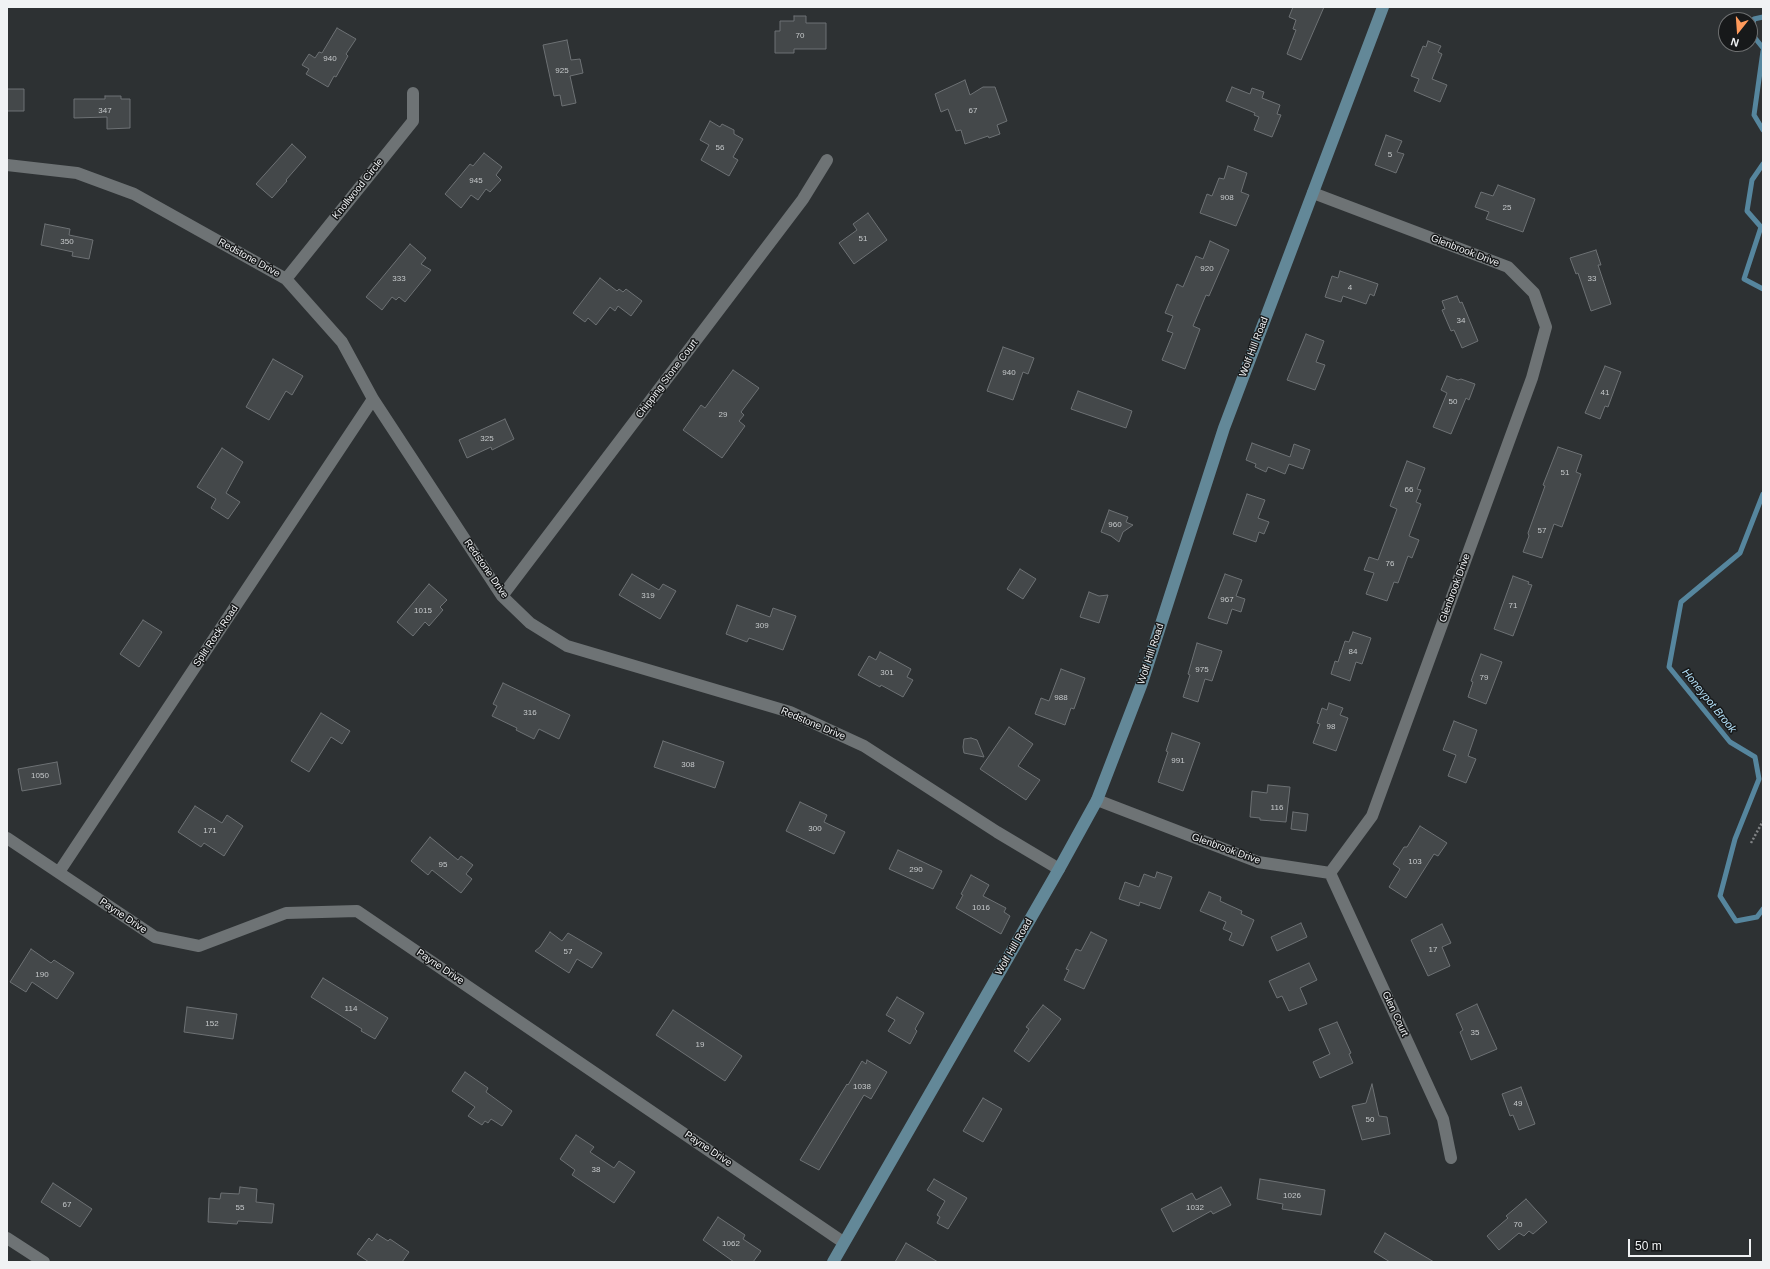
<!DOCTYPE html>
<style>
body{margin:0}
#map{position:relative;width:1770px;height:1269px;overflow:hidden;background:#2d3133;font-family:Arial,sans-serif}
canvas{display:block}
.frame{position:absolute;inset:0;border:8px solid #f0f2f4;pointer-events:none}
.north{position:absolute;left:1718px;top:12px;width:40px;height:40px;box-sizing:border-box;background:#17191a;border:1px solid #6e7071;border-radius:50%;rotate:197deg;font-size:11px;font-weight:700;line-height:16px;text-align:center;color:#f0f2f4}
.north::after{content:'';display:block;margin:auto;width:14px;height:18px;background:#ff9a5b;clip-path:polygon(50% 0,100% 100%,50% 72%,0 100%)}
.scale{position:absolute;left:1628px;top:1239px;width:123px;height:18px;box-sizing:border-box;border:2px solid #f0f2f4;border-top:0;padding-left:5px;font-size:12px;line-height:14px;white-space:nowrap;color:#f0f2f4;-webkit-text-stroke:3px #17191a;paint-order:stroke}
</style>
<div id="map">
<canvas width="1770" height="1269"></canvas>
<div class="frame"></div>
<div class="north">N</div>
<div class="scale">50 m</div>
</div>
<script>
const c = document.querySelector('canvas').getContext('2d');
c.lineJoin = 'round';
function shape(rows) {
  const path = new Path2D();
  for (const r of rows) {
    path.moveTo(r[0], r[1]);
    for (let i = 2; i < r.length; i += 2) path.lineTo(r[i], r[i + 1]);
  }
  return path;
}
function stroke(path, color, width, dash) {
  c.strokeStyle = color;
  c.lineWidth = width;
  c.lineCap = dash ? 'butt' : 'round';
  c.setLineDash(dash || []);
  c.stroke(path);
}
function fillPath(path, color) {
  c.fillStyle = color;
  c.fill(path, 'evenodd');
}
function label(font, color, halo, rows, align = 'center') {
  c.font = font + ' Arial,sans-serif';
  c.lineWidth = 3;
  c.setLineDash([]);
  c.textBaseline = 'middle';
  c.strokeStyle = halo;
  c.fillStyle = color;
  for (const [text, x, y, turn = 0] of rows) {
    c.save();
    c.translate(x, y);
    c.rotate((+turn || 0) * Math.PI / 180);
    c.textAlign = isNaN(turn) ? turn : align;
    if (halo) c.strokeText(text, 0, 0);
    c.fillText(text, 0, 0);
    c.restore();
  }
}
stroke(shape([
 [1763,17,1754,19,1751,33,1763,48],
 [1763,51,1754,115,1763,130],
 [1763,164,1752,180,1747,211,1761,227,1744,279,1763,289],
 [1763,494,1740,553,1681,602,1669,667,1730,742,1755,757,1759,779,1735,839,1720,896,1736,921,1757,917,1763,909]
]), '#56869e', 5);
const building = shape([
 [1293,7,1324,7,1301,60,1287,54,1296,30,1293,29,1296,20,1289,17,1293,7],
 [794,16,806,16,806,23,826,23,826,49,794,49,794,53,775,53,775,31,780,31,780,21,794,21,794,16],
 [337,28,356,39,346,54,348,56,336,77,334,76,328,87,306,74,309,69,302,65,309,54,315,58,319,52,322,53,337,28],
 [567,40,571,60,580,59,583,73,570,76,576,103,562,106,560,95,554,96,543,45,567,40],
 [1428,41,1441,46,1438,52,1442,54,1432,79,1447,85,1440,102,1414,91,1419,79,1411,76,1423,46,1426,47,1428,41],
 [965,80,970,95,983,87,995,87,1007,121,997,125,1000,134,989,138,988,136,965,144,961,130,956,131,948,109,941,112,935,94,965,80],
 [1232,87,1250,94,1252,88,1264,92,1262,98,1280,105,1277,114,1281,115,1272,137,1254,130,1259,117,1254,115,1255,113,1226,101,1232,87],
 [7,89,24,89,24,111,7,111,7,89],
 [105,96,121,96,121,99,130,99,130,128,107,129,107,117,74,118,74,99,105,99,105,96],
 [710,121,720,127,722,124,734,130,734,134,743,139,733,157,738,160,729,176,701,160,709,145,700,140,710,121],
 [1386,135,1402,141,1397,152,1404,154,1396,173,1375,165,1386,135],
 [292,144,306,157,286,180,287,181,272,198,256,184,292,144],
 [484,153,502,167,496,175,501,180,490,192,486,189,478,200,471,195,461,208,445,194,470,164,473,166,484,153],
 [1228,166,1247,173,1241,192,1249,195,1236,226,1200,213,1207,194,1212,196,1219,178,1224,179,1228,166],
 [1498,185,1535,199,1523,232,1486,219,1489,212,1475,207,1481,192,1493,196,1498,185],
 [868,213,887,240,854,264,839,243,857,230,853,224,868,213],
 [45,224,70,229,69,235,93,240,89,259,72,256,73,252,41,245,45,224],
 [1210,241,1229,250,1209,296,1206,295,1193,326,1200,329,1185,369,1162,360,1173,333,1167,331,1173,316,1165,313,1177,284,1183,287,1196,256,1203,259,1210,241],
 [410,244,426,258,421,264,431,270,405,302,399,297,396,300,392,297,382,310,366,297,410,244],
 [1596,250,1601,265,1598,265,1611,304,1591,311,1578,273,1576,274,1570,258,1596,250],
 [1340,271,1378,284,1374,296,1370,294,1366,304,1343,296,1341,302,1325,297,1332,276,1338,278,1340,271],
 [600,278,617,291,619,289,623,292,626,289,642,301,631,316,618,306,615,311,610,307,596,325,588,318,585,322,573,313,600,278],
 [1457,296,1460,303,1462,302,1478,341,1462,348,1454,330,1451,331,1442,310,1445,309,1442,301,1457,296],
 [1306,334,1324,341,1316,362,1325,365,1315,390,1287,380,1306,334],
 [1003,347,1034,358,1028,374,1023,372,1013,400,987,391,1003,347],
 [273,359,303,376,292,395,286,391,269,420,246,407,273,359],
 [1605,366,1621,372,1608,407,1605,406,1600,419,1585,413,1605,366],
 [733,370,759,388,741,412,744,415,739,421,745,426,722,458,683,430,701,405,705,408,733,370],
 [1447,376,1458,380,1461,379,1475,384,1469,400,1466,398,1451,434,1433,427,1447,393,1441,390,1447,376],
 [1078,391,1132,411,1126,428,1071,409,1078,391],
 [505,419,514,439,492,450,491,447,467,458,459,440,505,419],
 [1252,443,1290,457,1294,444,1310,450,1303,469,1289,464,1285,474,1268,467,1266,472,1255,467,1256,464,1246,460,1252,443],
 [1558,447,1582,455,1576,472,1581,474,1562,527,1554,524,1542,558,1523,552,1529,536,1528,533,1545,486,1543,485,1558,447],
 [222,448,243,462,226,493,240,502,228,519,211,508,216,499,197,487,222,448],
 [1407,461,1425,468,1417,489,1421,490,1416,502,1421,504,1409,536,1419,540,1412,558,1408,556,1398,583,1394,582,1387,601,1366,594,1374,573,1364,570,1369,557,1378,560,1397,509,1390,506,1407,461],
 [1247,494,1265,500,1258,518,1269,522,1264,534,1259,532,1256,542,1233,534,1247,494],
 [1109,510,1128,517,1126,522,1133,525,1123,532,1119,542,1111,536,1101,532,1109,510],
 [1020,569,1036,579,1023,599,1007,589,1020,569],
 [632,574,659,590,663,584,676,591,660,619,619,595,632,574],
 [1225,574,1242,580,1236,596,1245,599,1241,612,1232,609,1227,624,1208,618,1225,574],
 [1513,576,1529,582,1528,584,1532,585,1513,636,1494,629,1513,576],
 [429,584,447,600,440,607,443,610,429,626,425,622,413,636,397,622,429,584],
 [1089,592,1099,596,1108,595,1099,623,1080,617,1089,592],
 [737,605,770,617,773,608,796,616,783,650,749,638,747,642,726,634,737,605],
 [143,620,162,632,139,667,120,654,143,620],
 [1353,632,1371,638,1362,664,1356,662,1350,681,1331,674,1335,661,1338,662,1345,641,1349,642,1353,632],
 [1197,643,1222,651,1212,681,1205,679,1198,702,1183,697,1190,675,1188,674,1197,643],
 [880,652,911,669,907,677,913,680,903,697,881,685,880,687,858,675,869,656,876,660,880,652],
 [1481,654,1502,662,1486,704,1468,697,1473,682,1471,681,1481,654],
 [1061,669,1085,678,1074,709,1071,708,1065,725,1035,714,1041,698,1049,701,1061,669],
 [503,683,570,715,559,739,539,729,534,739,516,730,517,728,492,716,497,706,493,704,503,683],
 [1329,703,1343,708,1340,715,1348,718,1336,751,1313,743,1320,724,1317,723,1322,708,1327,710,1329,703],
 [321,713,350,731,342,744,331,737,309,772,291,761,321,713],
 [1454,721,1477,730,1468,756,1476,759,1466,783,1448,776,1456,755,1443,750,1454,721],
 [1009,727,1033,744,1018,766,1040,780,1026,800,980,769,1009,727],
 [1172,733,1200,743,1183,791,1158,782,1168,752,1166,751,1172,733],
 [971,738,977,740,984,757,964,753,963,747,964,739,971,738],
 [663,741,724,762,715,788,654,767,663,741],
 [57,762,61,784,22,791,18,769,57,762],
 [1268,785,1290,787,1286,822,1260,820,1260,818,1250,817,1252,791,1267,793,1268,785],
 [800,802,827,815,824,822,845,832,834,854,786,831,800,802],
 [195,806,222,823,227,815,243,826,224,856,204,843,201,847,178,832,195,806],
 [1293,812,1308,814,1306,831,1291,829,1293,812],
 [1420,826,1447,843,1438,856,1434,854,1406,898,1389,887,1400,869,1393,864,1404,847,1407,847,1420,826],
 [430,837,458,860,461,856,473,865,466,874,472,879,461,893,432,870,428,875,411,861,430,837],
 [898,850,942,871,933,889,889,869,898,850],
 [1157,872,1172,877,1160,909,1140,902,1139,906,1119,899,1125,882,1139,887,1144,874,1155,878,1157,872],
 [971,875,989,885,983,896,1006,908,1004,912,1010,916,1001,934,956,908,963,895,961,894,971,875],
 [1209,892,1221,897,1220,901,1242,911,1241,914,1254,920,1243,946,1229,940,1232,933,1223,929,1226,922,1200,911,1209,892],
 [1301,923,1307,937,1277,951,1271,937,1301,923],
 [1442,924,1451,943,1442,947,1450,966,1428,976,1411,940,1442,924],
 [550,932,562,941,568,933,602,953,592,968,577,959,569,973,535,951,540,947,550,932],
 [1091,932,1107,940,1084,989,1064,980,1069,970,1066,969,1076,949,1081,951,1091,932],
 [31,949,51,963,54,960,74,973,57,999,32,982,26,992,10,982,31,949],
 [1309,963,1317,980,1300,988,1307,1004,1289,1011,1282,996,1277,998,1269,981,1309,963],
 [323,978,388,1018,375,1039,361,1031,362,1029,311,997,323,978],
 [897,997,924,1013,915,1029,917,1031,910,1044,888,1031,895,1020,886,1015,897,997],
 [1477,1004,1497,1049,1471,1060,1460,1032,1463,1030,1456,1014,1477,1004],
 [1043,1005,1061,1019,1029,1062,1014,1051,1029,1029,1026,1027,1043,1005],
 [187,1007,237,1014,233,1039,184,1032,187,1007],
 [673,1010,742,1056,725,1081,656,1035,673,1010],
 [1337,1022,1351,1053,1349,1054,1353,1063,1320,1078,1313,1062,1330,1054,1319,1029,1337,1022],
 [867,1060,887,1072,871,1099,864,1095,819,1170,800,1160,847,1084,848,1085,862,1061,866,1064,867,1060],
 [465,1072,488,1088,486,1092,512,1111,502,1126,491,1119,488,1123,485,1121,482,1125,468,1116,475,1107,452,1091,465,1072],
 [1372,1084,1379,1116,1387,1117,1390,1134,1362,1140,1352,1106,1366,1103,1372,1084],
 [1521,1087,1535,1124,1519,1130,1513,1115,1510,1116,1502,1094,1521,1087],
 [983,1098,1002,1109,983,1142,963,1131,983,1098],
 [576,1135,594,1147,590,1152,614,1168,619,1161,635,1172,614,1203,572,1175,575,1170,560,1159,576,1135],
 [934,1179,967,1198,948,1229,937,1223,940,1217,937,1215,945,1201,927,1190,934,1179],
 [1260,1179,1325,1190,1321,1215,1282,1209,1283,1204,1257,1199,1260,1179],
 [53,1183,92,1209,80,1227,41,1202,53,1183],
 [240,1187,257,1189,256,1202,274,1204,272,1223,238,1221,237,1224,208,1222,209,1198,220,1199,221,1193,239,1194,240,1187],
 [1221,1187,1231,1205,1213,1214,1211,1211,1173,1232,1161,1209,1192,1193,1196,1200,1221,1187],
 [1526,1199,1547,1222,1533,1234,1529,1231,1524,1236,1519,1233,1499,1250,1487,1236,1508,1218,1506,1216,1526,1199],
 [718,1217,745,1235,743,1239,761,1251,753,1262,734,1262,703,1240,718,1217],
 [1385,1233,1434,1262,1390,1262,1374,1252,1385,1233],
 [377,1234,388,1241,390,1239,409,1252,402,1262,369,1262,357,1254,369,1238,372,1241,377,1234],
 [906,1243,938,1262,895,1262,906,1243]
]);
fillPath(building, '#44484a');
stroke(building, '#6d7174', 1);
stroke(shape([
 [1751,843,1763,821]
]), '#808385', 2.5, [2, 2]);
stroke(shape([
 [7,165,77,173,134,194,286,279,342,342,373,399,502,596,530,623,567,646,790,712,864,746,997,832,1059,869],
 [1313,193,1508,267,1534,293,1546,327,1532,378,1372,816,1330,873],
 [286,279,413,121,413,93],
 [502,596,803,199,827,160],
 [1097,800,1258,862,1330,873],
 [7,838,155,937,199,946,286,913,357,911,843,1242],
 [59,872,373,399],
 [1330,873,1443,1119,1451,1158],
 [7,1238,44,1262]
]), '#6e7375', 12);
stroke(shape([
 [833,1262,1059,869,1097,800,1142,683,1224,428,1383,7]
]), '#638898', 12);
label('8px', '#c5c8ca', null, [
 ["70",800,36],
 ["940",330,59],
 ["925",562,71],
 ["347",105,111],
 ["67",973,111],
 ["56",720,148],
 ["5",1390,155],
 ["945",476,181],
 ["908",1227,198],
 ["25",1507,208],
 ["51",863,239],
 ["350",67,242],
 ["920",1207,269],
 ["333",399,279],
 ["33",1592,279],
 ["4",1350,288],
 ["34",1461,321],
 ["940",1009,373],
 ["41",1605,393],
 ["50",1453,402],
 ["29",723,415],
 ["325",487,439],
 ["51",1565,473],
 ["66",1409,490],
 ["960",1115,525],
 ["57",1542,531],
 ["76",1390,564],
 ["319",648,596],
 ["967",1227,600],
 ["71",1513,606],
 ["1015",423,611],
 ["309",762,626],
 ["84",1353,652],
 ["975",1202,670],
 ["301",887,673],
 ["79",1484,678],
 ["988",1061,698],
 ["316",530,713],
 ["98",1331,727],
 ["991",1178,761],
 ["308",688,765],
 ["1050",40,776],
 ["116",1277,808],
 ["300",815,829],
 ["171",210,831],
 ["103",1415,862],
 ["95",443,865],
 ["290",916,870],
 ["1016",981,908],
 ["17",1433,950],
 ["57",568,952],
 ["190",42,975],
 ["114",351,1009],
 ["152",212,1024],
 ["35",1475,1033],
 ["19",700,1045],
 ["1038",862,1087],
 ["49",1518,1104],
 ["50",1370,1120],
 ["38",596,1170],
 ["1026",1292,1196],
 ["67",67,1205],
 ["55",240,1208],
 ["1032",1195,1208],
 ["70",1518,1225],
 ["1062",731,1244]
]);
label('10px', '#f0f2f4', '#17191a', [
 ["Knollwood Circle",358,189,-51],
 ["Glenbrook Drive",1465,251,21],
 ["Redstone Drive",249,258,29],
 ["Wolf Hill Road",1254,347,-69],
 ["Chipping Stone Court",667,379,-53],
 ["Redstone Drive",486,569,55],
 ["Glenbrook Drive",1455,588,-70],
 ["Split Rock Road",216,636,-56],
 ["Wolf Hill Road",1151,654,-72],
 ["Redstone Drive",813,724,23],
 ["Glenbrook Drive",1226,849,20],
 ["Payne Drive",123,916,34],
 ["Wolf Hill Road",1014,947,-60],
 ["Payne Drive",440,967,34],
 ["Glen Court",1395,1014,65],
 ["Payne Drive",708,1149,34]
]);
label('italic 11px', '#b3dff7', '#17191a', [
 ["Honeypot Brook",1709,701,51]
]);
</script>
